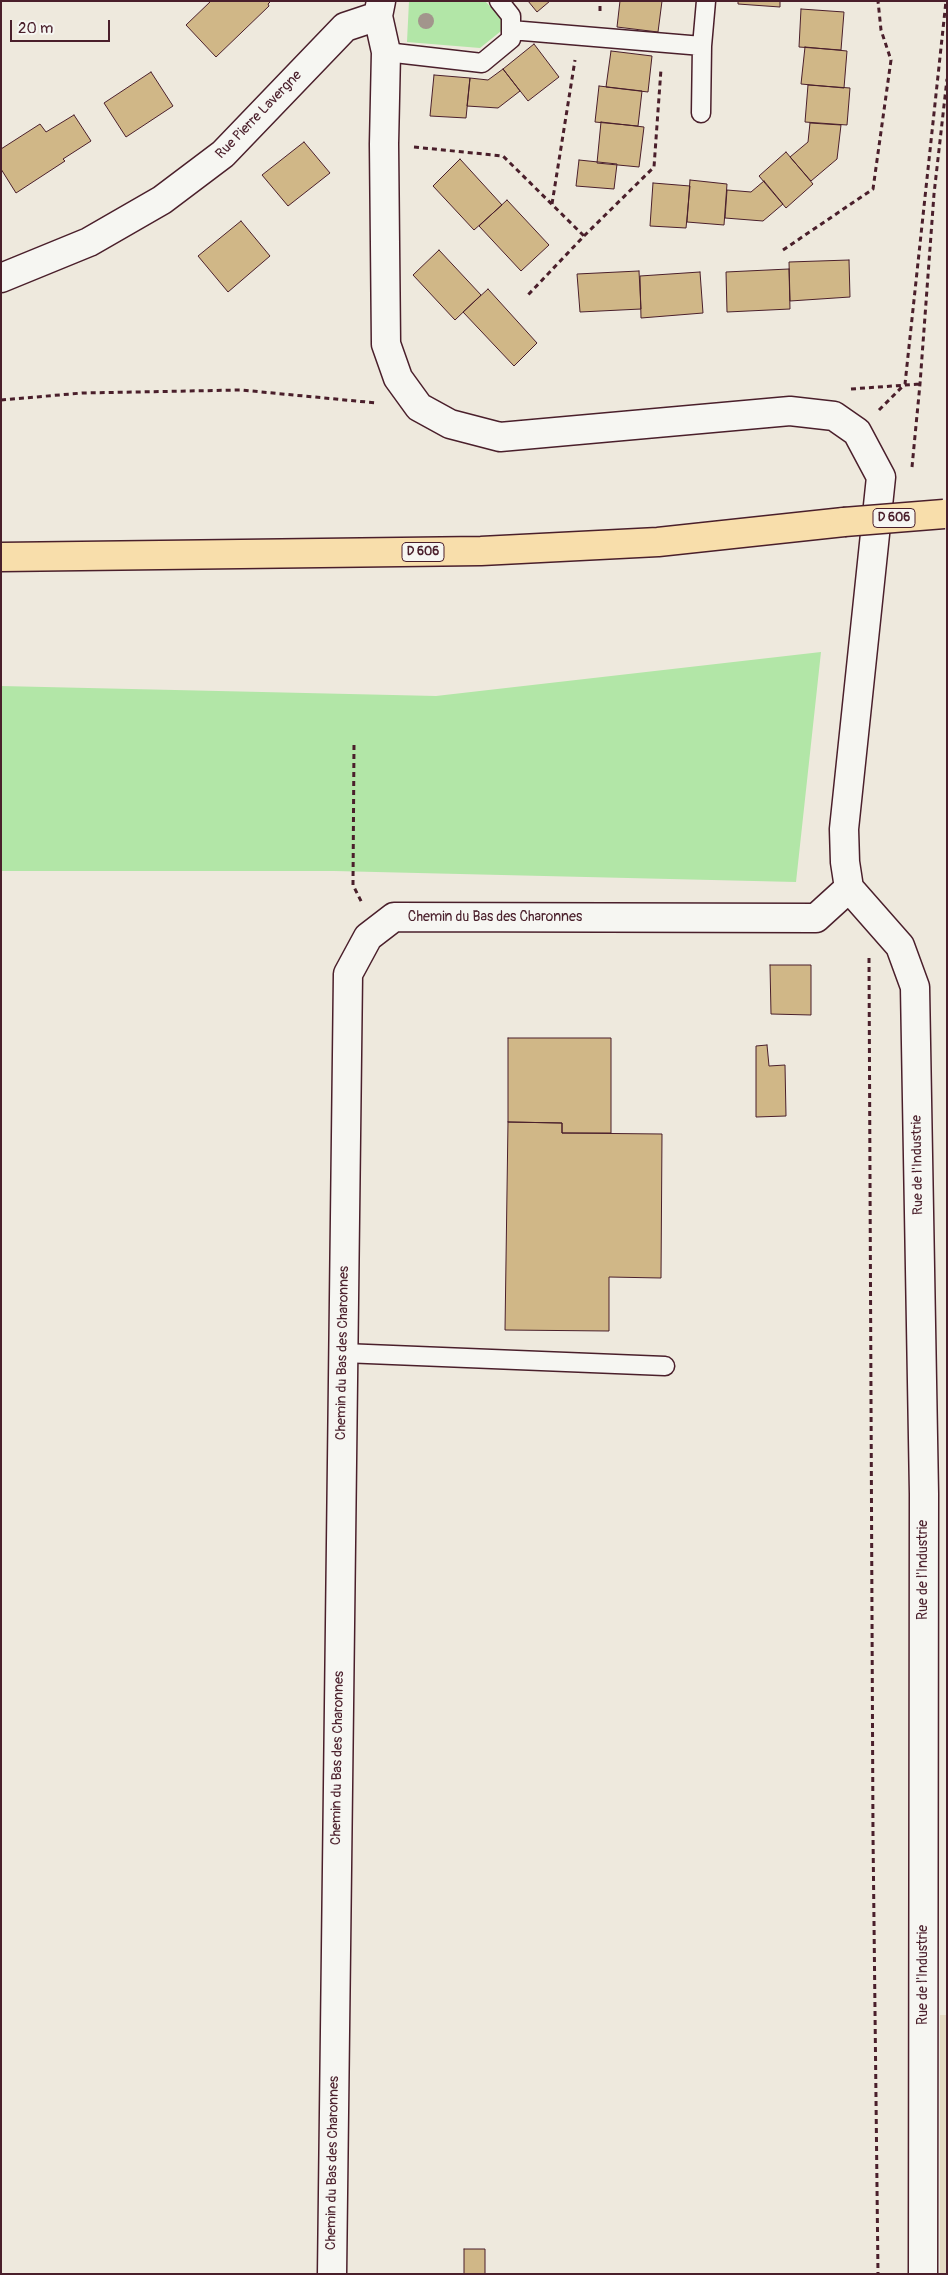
<!DOCTYPE html>
<style>
body{margin:0}
#map{position:relative;width:948px;height:2275px;overflow:hidden;background:#eee9dd;font-family:Pangolin,sans-serif}
canvas{display:block}
.frame{position:absolute;inset:0;border:2px solid #4a1f2b;pointer-events:none}
.scale{position:absolute;left:10px;top:20px;width:100px;height:22px;box-sizing:border-box;border:2px solid #4a1f2b;border-top:0;padding-left:6px;font-size:15px;line-height:18px;white-space:nowrap;color:#4a1f2b;-webkit-text-stroke:4px #f6f6f2;paint-order:stroke}
</style>
<div id="map">
<canvas width="948" height="2275"></canvas>
<div class="frame"></div>
<div class="scale">20 m</div>
</div>
<script>
const c = document.querySelector('canvas').getContext('2d');
c.lineJoin = 'round';
function fillPath(path, color) {
  c.fillStyle = color;
  c.fill(path, 'evenodd');
}
function shape(rows) {
  const path = new Path2D();
  for (const r of rows) {
    path.moveTo(r[0], r[1]);
    for (let i = 2; i < r.length; i += 2) path.lineTo(r[i], r[i + 1]);
  }
  return path;
}
function stroke(path, color, width, dash) {
  c.strokeStyle = color;
  c.lineWidth = width;
  c.lineCap = dash ? 'butt' : 'round';
  c.setLineDash(dash || []);
  c.stroke(path);
}
function label(font, color, halo, rows, align = 'center') {
  c.font = font + ' Pangolin,sans-serif';
  c.lineWidth = 5;
  c.setLineDash([]);
  c.textBaseline = 'middle';
  c.strokeStyle = halo;
  c.fillStyle = color;
  for (const [text, x, y, turn = 0] of rows) {
    c.save();
    c.translate(x, y);
    c.rotate((+turn || 0) * Math.PI / 180);
    c.textAlign = isNaN(turn) ? turn : align;
    if (halo) c.strokeText(text, 0, 0);
    c.fillText(text, 0, 0);
    c.restore();
  }
}
fillPath(shape([
 [940,2015,947,2015,947,2274,940,2274]
]), '#e5dac3');
fillPath(shape([
 [409,1,485,1,501,18,501,31,480,48,407,42],
 [821,652,796,882,334,871,1,871,1,686,436,696]
]), '#b2e6a7');
const building = shape([
 [211,1,271,1,268,4,269,6,216,57,186,25,211,1],
 [528,1,550,1,537,12,528,1],
 [620,1,662,1,658,32,617,27,620,1],
 [738,1,780,1,780,7,738,4,738,1],
 [801,9,844,12,841,50,799,47,801,9],
 [534,44,559,77,528,101,503,69,534,44],
 [805,47,847,51,844,88,801,84,805,47],
 [611,51,652,56,648,92,606,87,611,51],
 [503,69,520,91,498,108,467,106,470,78,488,80,503,69],
 [151,72,173,106,126,137,104,103,151,72],
 [434,75,470,78,466,118,430,116,434,75],
 [808,85,850,88,847,125,805,122,808,85],
 [599,86,642,91,638,126,595,122,599,86],
 [74,115,91,141,63,159,65,161,16,193,1,169,1,149,40,124,46,132,74,115],
 [601,122,644,127,639,167,597,163,601,122],
 [810,123,841,125,837,159,811,181,790,157,808,142,810,123],
 [304,142,330,173,288,206,262,175,304,142],
 [786,152,813,184,786,208,759,176,786,152],
 [460,159,502,205,474,230,433,186,460,159],
 [579,160,617,164,614,189,576,186,579,160],
 [690,180,727,184,724,225,687,222,690,180],
 [764,181,783,204,763,221,725,218,727,190,751,192,764,181],
 [653,183,690,186,686,228,650,226,653,183],
 [507,200,549,245,521,271,479,226,507,200],
 [241,221,270,256,228,292,198,256,241,221],
 [439,250,481,295,455,320,413,275,439,250],
 [849,260,850,297,790,301,789,262,849,260],
 [789,269,790,309,727,312,726,272,789,269],
 [639,271,641,309,580,312,577,274,639,271],
 [700,272,703,313,641,318,640,276,700,272],
 [488,289,537,343,514,366,463,312,488,289],
 [770,965,811,965,811,1015,771,1014,770,965],
 [508,1038,611,1038,611,1133,562,1133,562,1123,508,1122,508,1038],
 [767,1045,769,1066,785,1065,786,1116,756,1117,756,1046,767,1045],
 [508,1122,562,1123,562,1133,662,1134,661,1278,609,1277,609,1331,505,1330,508,1122],
 [464,2249,485,2249,485,2274,464,2274,464,2249]
]);
fillPath(building, '#d0b787');
stroke(building, '#4a1f2b', 1);
const lane = shape([
 [511,30,702,46,701,113],
 [702,46,706,1],
 [386,52,482,63,511,39,511,16,499,1],
 [343,1353,665,1366]
]);
const street = shape([
 [381,1,378,16,386,52,384,144,386,344,398,378,419,407,450,424,500,437,790,411,834,416,857,432,881,477,844,829,845,862,849,888],
 [1,278,89,242,162,200,223,154,345,27,378,16],
 [849,888,900,946,915,987,924,1494,923,2274],
 [332,2274,348,974,368,937,394,917,816,918,849,888]
]);
const primary = shape([
 [1,557,481,551,658,542,844,522]
]);
stroke(lane, '#4a1f2b', 21);
stroke(street, '#4a1f2b', 31);
stroke(primary, '#4a1f2b', 31);
stroke(shape([
 [600,11,600,1],
 [414,147,503,156,584,236,527,296],
 [552,204,575,60],
 [584,236,654,167,661,69],
 [783,250,873,189,891,60,881,30,878,1],
 [851,389,920,384],
 [1,400,82,393,241,390,377,403],
 [879,410,905,384,946,1],
 [912,467,920,384,934,194,947,79],
 [354,745,353,885,362,903],
 [869,958,873,1834,878,2274]
]), '#4a1f2b', 3, [5, 4]);
stroke(lane, '#f6f6f2', 18);
stroke(street, '#f6f6f2', 28);
stroke(primary, '#f8deab', 28);
const primaryBridge = shape([
 [844,522,944,514]
]);
stroke(primaryBridge, '#4a1f2b', 31, []);
stroke(primaryBridge, '#f8deab', 28);
c.fillStyle = '#a2958c';
for (const [x, y] of [
 [426,21]
]) {
  c.beginPath();
  c.arc(x, y, 8, 0, 2 * Math.PI);
  c.fill();
}
for (const [x, y, w] of [
 [894,518,42],
 [423,552,42]
]) {
  const box = new Path2D();
  box.roundRect(x - w / 2, y - 9.5, w, 19, 4);
  c.fillStyle = '#f6f6f2';
  c.fill(box);
  stroke(box, '#4a1f2b', 1);
}
label('bold 12px', '#4a1f2b', null, [
 ["D 606",894,518],
 ["D 606",423,552]
]);
label('14px', '#4a1f2b', '#f6f6f2', [
 ["Rue Pierre Lavergne",259,115,-46],
 ["Chemin du Bas des Charonnes",495,917],
 ["Rue de l'Industrie",918,1165,-91],
 ["Chemin du Bas des Charonnes",343,1353,-89],
 ["Rue de l'Industrie",923,1570,-90],
 ["Chemin du Bas des Charonnes",338,1758,-89],
 ["Rue de l'Industrie",923,1975,-90],
 ["Chemin du Bas des Charonnes",333,2163,-89]
]);
</script>
